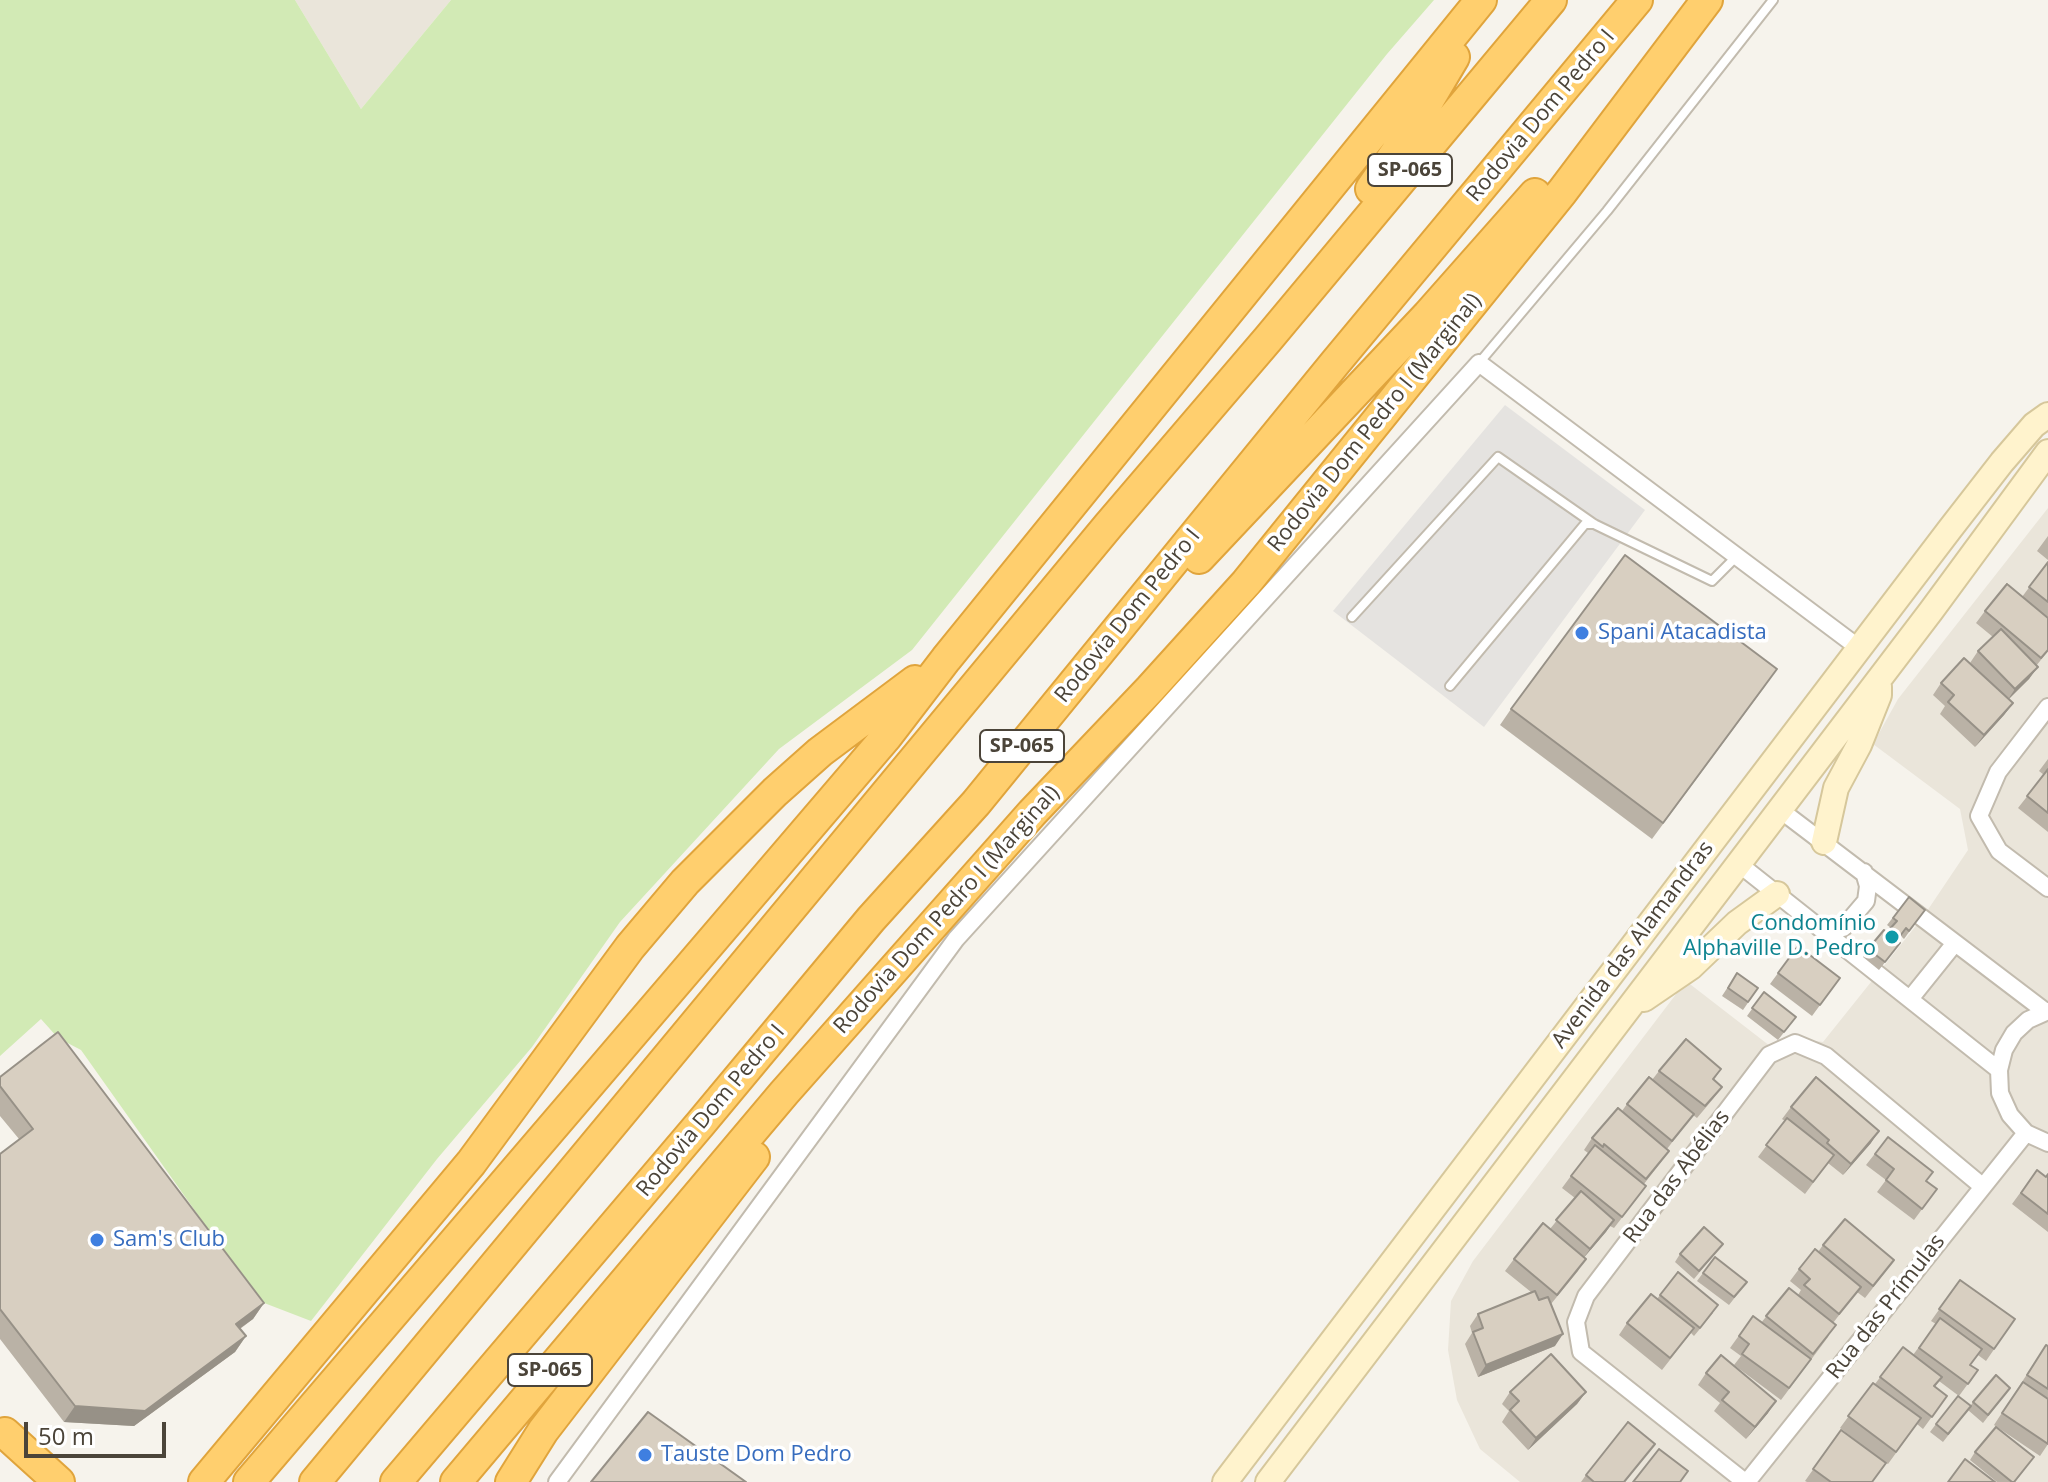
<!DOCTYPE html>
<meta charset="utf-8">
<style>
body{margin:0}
#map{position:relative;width:2048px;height:1482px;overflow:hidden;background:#f6f3ec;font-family:"Open Sans",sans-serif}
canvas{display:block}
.scale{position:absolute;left:24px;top:1422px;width:142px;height:36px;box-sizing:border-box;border:4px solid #4b4439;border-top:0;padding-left:10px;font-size:24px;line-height:28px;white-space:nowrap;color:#4b4439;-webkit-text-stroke:6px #fff;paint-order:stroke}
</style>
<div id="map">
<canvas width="2048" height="1482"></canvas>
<div class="scale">50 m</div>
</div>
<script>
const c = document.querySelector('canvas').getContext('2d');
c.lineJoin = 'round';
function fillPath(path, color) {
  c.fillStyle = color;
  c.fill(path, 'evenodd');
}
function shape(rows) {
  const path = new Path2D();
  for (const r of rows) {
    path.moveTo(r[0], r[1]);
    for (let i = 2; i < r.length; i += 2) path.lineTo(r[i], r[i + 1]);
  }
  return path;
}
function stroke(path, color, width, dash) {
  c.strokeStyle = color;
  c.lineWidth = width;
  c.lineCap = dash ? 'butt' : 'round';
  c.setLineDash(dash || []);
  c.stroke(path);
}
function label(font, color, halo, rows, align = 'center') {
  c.font = font + ' "Open Sans",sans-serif';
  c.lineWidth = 7;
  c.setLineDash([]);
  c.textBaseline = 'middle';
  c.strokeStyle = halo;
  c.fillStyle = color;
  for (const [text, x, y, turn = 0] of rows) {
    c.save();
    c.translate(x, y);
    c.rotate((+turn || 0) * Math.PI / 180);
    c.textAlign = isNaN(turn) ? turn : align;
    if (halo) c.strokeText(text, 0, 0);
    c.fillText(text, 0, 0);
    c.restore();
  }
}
fillPath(shape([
 [295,0,451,0,361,109],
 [2048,508,2048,1482,1520,1482,1480,1449,1457,1400,1448,1350,1451,1301,1473,1261,1686,981,1770,1046,1794,1038,1823,1042,1923,917,1968,850,1960,809,1873,744,1898,699]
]), '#eae5da');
fillPath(shape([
 [0,0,295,0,361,109,451,0,1434,0,1387,54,912,650,779,749,620,922,532,1047,437,1159,311,1321,259,1301,81,1050,58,1038,41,1019,0,1056]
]), '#d2eab5');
fillPath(shape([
 [1505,405,1645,510,1484,727,1333,611]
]), '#e5e3e0');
const lane = shape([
 [1479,363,1607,211,1773,0],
 [1352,617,1498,457,1594,524,1712,581,1736,557],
 [1450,686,1585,524,1594,524]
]);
const street = shape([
 [2048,707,1998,772,1979,816,1999,851,2048,888],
 [1779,809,2046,1012],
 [1739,864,1999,1070],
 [1826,932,1843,928,1866,901,1868,886,1864,872],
 [1910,999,1955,943],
 [2048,1011,2028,1020,2014,1033,2004,1050,1999,1070,2000,1093,2010,1115,2026,1133,2048,1143],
 [557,1482,956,939,1479,363,1859,648],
 [1745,1482,1581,1352,1576,1322,1586,1296,1769,1055,1795,1043,1826,1056,1982,1186],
 [1747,1482,2026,1133]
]);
const secondary = shape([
 [1824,842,1836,788,1859,745,1879,695,1879,687],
 [1644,999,1691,967,1737,923,1777,894],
 [1225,1482,1950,529,2002,462,2034,425,2048,415],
 [1268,1482,1931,611,2048,452]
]);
const highway = shape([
 [1371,189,1408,135,1454,57],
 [1199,558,1428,315,1535,194],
 [5,1433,59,1482],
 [204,1482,471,1163,630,947,685,882,775,792,820,752,915,681],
 [249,1482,887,736,946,659,1481,0],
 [315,1482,1108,526,1268,339,1551,0],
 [396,1482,701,1123,871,919,976,803,1335,363,1637,0],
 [456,1482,784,1093,1032,813,1150,689,1246,583,1562,192,1707,0],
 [511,1482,543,1431,754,1157]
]);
stroke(lane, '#c2bbae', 12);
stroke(street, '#c2bbae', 20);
stroke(secondary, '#d6c79b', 28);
stroke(highway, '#e0a43c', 34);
stroke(lane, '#fff', 8);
stroke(street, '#fff', 16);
stroke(secondary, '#fff3cd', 24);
stroke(highway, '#ffcf6e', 30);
fillPath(shape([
 [2048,536,2048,560,2037,551],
 [2048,562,2048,651,2036,666,2029,679,2008,699,2013,703,2004,715,1975,747,1940,714,1945,706,1933,695,1941,683,1979,672,1970,663,1978,651,1993,637,1976,623,1985,611,2022,597],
 [1766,685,1652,839,1500,725,1511,709],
 [2048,759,2048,832,2018,808,2044,775,2039,771],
 [1909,897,1925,910,1904,939,1901,936,1897,940,1900,943,1879,970,1863,957,1884,930,1887,932,1891,928,1887,925],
 [1798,946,1840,978,1812,1016,1770,984],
 [1737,973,1758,988,1743,1010,1722,996],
 [1764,992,1796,1017,1778,1040,1747,1016],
 [1721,1069,1714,1080,1722,1087,1713,1099,1697,1118,1693,1115,1667,1149,1661,1162,1644,1184,1646,1186,1638,1197,1614,1228,1610,1226,1584,1257,1578,1271,1551,1304,1555,1346,1478,1377,1465,1344,1472,1333,1470,1326,1478,1314,1531,1292,1505,1271,1514,1259,1550,1229,1575,1198,1562,1188,1588,1153,1584,1150,1592,1138,1622,1111,1627,1104,1652,1080,1659,1071],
 [0,1077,264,1303,253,1319,240,1329,246,1336,235,1352,134,1426,64,1422,0,1339,0,1154,19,1139,0,1116],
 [1791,1107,1871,1143,1843,1175,1828,1163,1805,1194,1758,1157,1785,1121,1782,1119],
 [1888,1137,1927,1181,1937,1189,1914,1220,1877,1192,1886,1180,1866,1165],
 [2037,1170,2046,1177,2048,1174,2048,1232,2012,1204],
 [1723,1244,1694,1279,1675,1262,1680,1254],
 [1823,1245,1886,1271,1865,1298,1857,1292,1833,1323,1828,1337,1781,1400,1734,1365,1741,1356,1730,1348,1753,1316,1761,1323,1789,1288,1798,1295,1801,1290,1790,1281,1799,1269,1818,1252],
 [1715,1257,1747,1282,1729,1305,1697,1281],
 [1678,1272,1713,1313,1694,1336,1691,1333,1662,1370,1619,1335,1627,1323,1657,1299],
 [1960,1280,2015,1319,1986,1361,1978,1355,1970,1365,1978,1370,1959,1396,1939,1381,1935,1387,1947,1396,1923,1429,1917,1424,1888,1464,1886,1463,1872,1482,1807,1482,1805,1481,1841,1430,1871,1452,1840,1428,1873,1383,1875,1384,1903,1347,1913,1355,1936,1324,1931,1321],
 [2046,1345,2048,1346,2048,1444,2040,1456,1994,1425],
 [1706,1373,1768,1413,1746,1439,1714,1411,1720,1403,1698,1385],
 [2010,1388,1983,1423,1968,1410,1973,1402],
 [1510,1392,1586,1392,1577,1404,1528,1450,1502,1422,1509,1411,1502,1404],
 [1965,1414,1943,1442,1930,1432,1936,1424],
 [1975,1452,2034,1457,2015,1482,1997,1482,1970,1460],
 [1646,1455,1625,1482,1581,1482,1586,1475]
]), '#bab2a6');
fillPath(shape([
 [2038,667,2029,679,2007,701,2015,689],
 [2013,703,2004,715,1975,747,1984,735],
 [1879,1131,1871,1143,1843,1175,1851,1164],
 [1614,1220,1606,1232,1581,1261,1590,1249],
 [264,1303,253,1319,225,1339,236,1324],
 [1563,1334,1555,1346,1478,1377,1486,1365],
 [246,1336,235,1352,134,1426,64,1422,75,1406],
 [1586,1392,1577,1404,1528,1450,1536,1438],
 [1776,1401,1768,1413,1746,1439,1755,1427]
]), '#979187');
const building = shape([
 [1625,555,1777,669,1663,823,1511,709,1625,555],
 [2048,562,2048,602,2029,587,2048,562],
 [2007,584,2048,618,2048,650,2041,658,1985,611,2007,584],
 [2001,629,2038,667,2015,689,1978,651,2001,629],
 [1964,658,2013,703,1984,735,1948,702,1954,695,1941,683,1964,658],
 [2048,769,2048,813,2027,796,2048,769],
 [1909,897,1925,910,1909,931,1906,928,1897,940,1900,943,1885,962,1868,949,1884,930,1887,932,1897,921,1893,918,1909,897],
 [1798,946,1840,978,1820,1005,1778,973,1798,946],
 [1737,973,1758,988,1748,1002,1728,988,1737,973],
 [1764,992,1796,1017,1784,1032,1752,1008,1764,992],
 [58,1032,264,1303,236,1324,246,1336,145,1411,75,1406,0,1309,0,1154,33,1129,0,1086,0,1077,58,1032],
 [1686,1039,1721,1069,1713,1079,1722,1087,1705,1106,1659,1071,1686,1039],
 [1649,1077,1694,1114,1672,1141,1627,1104,1649,1077],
 [1816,1077,1879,1131,1851,1164,1827,1143,1829,1140,1791,1107,1816,1077],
 [1618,1108,1669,1151,1646,1179,1604,1144,1603,1147,1592,1138,1618,1108],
 [1787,1118,1834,1155,1813,1182,1766,1145,1787,1118],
 [1888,1137,1933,1172,1926,1181,1937,1189,1922,1209,1886,1180,1894,1169,1875,1154,1888,1137],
 [1595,1145,1646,1186,1622,1217,1571,1176,1595,1145],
 [2037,1170,2046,1177,2048,1174,2048,1214,2021,1193,2037,1170],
 [1581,1191,1614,1220,1590,1249,1556,1220,1581,1191],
 [1845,1219,1894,1260,1873,1286,1823,1245,1845,1219],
 [1543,1223,1586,1259,1557,1295,1514,1259,1543,1223],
 [1704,1227,1723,1244,1699,1271,1680,1254,1704,1227],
 [1815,1249,1861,1287,1839,1314,1804,1285,1810,1279,1799,1269,1815,1249],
 [1715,1257,1747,1282,1734,1297,1703,1273,1715,1257],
 [1678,1272,1718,1305,1700,1328,1660,1295,1678,1272],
 [1960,1280,2015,1319,1994,1349,1939,1309,1960,1280],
 [1789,1288,1836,1325,1813,1354,1766,1316,1789,1288],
 [1535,1291,1539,1300,1548,1297,1563,1334,1486,1365,1473,1332,1483,1328,1478,1314,1535,1291],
 [1651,1294,1694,1328,1670,1358,1627,1323,1651,1294],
 [1753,1316,1811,1359,1789,1388,1742,1354,1749,1344,1739,1336,1753,1316],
 [1940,1318,1982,1349,1970,1365,1978,1370,1968,1384,1919,1348,1940,1318],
 [2046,1345,2048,1346,2048,1389,2027,1375,2046,1345],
 [1903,1347,1942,1377,1934,1386,1947,1396,1932,1417,1880,1377,1903,1347],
 [1551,1354,1586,1392,1536,1438,1510,1410,1519,1401,1510,1392,1551,1354],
 [1721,1355,1776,1401,1755,1427,1722,1400,1729,1392,1706,1373,1721,1355],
 [1996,1375,2010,1388,1988,1415,1973,1402,1996,1375],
 [2023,1382,2048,1399,2048,1444,2002,1413,2023,1382],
 [1873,1383,1921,1418,1896,1452,1848,1416,1873,1383],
 [1958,1396,1971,1406,1948,1434,1936,1424,1958,1396],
 [648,1412,746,1482,591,1482,648,1412],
 [1628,1422,1655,1444,1624,1482,1594,1482,1586,1475,1628,1422],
 [1996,1427,2034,1457,2014,1482,2012,1482,1975,1452,1996,1427],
 [1841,1430,1886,1463,1872,1482,1831,1482,1813,1469,1841,1430],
 [1659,1449,1688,1471,1680,1482,1633,1482,1659,1449],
 [1965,1459,1995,1482,1948,1482,1965,1459]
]);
fillPath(building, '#d8cfc1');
stroke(building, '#979187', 2);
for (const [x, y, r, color] of [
 [1582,633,8,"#3f7fe0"],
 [1892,937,8,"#0f9aa8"],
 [97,1240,8,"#3f7fe0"],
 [645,1455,8,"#3f7fe0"]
]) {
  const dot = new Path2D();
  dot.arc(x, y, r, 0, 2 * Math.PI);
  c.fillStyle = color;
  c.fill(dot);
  stroke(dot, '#fff', 3);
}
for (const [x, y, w] of [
 [1410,170,84],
 [1022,746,84],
 [550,1370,84]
]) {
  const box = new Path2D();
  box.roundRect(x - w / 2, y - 16, w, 32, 6);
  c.fillStyle = '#fff';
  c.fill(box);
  stroke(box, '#4b4439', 2);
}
label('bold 20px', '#4b4439', null, [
 ["SP-065",1410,170],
 ["SP-065",1022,746],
 ["SP-065",550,1370]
]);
label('22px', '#4b4439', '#fff', [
 ["Rodovia Dom Pedro I",1541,116,-50],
 ["Rodovia Dom Pedro I (Marginal)",1375,423,-51],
 ["Rodovia Dom Pedro I",1128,616,-51],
 ["Rodovia Dom Pedro I (Marginal)",947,910,-48],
 ["Avenida das Alamandras",1633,945,-53],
 ["Rodovia Dom Pedro I",711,1111,-50],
 ["Rua das Abélias",1677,1177,-53],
 ["Rua das Prímulas",1886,1307,-52]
]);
label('22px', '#366cbe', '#fff', [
 ["Spani Atacadista",1598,633],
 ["Sam's Club",113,1240],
 ["Tauste Dom Pedro",661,1455]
], 'left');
label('22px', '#0d838f', '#fff', [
 ["Condomínio",1876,924],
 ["Alphaville D. Pedro",1876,949]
], 'right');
</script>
